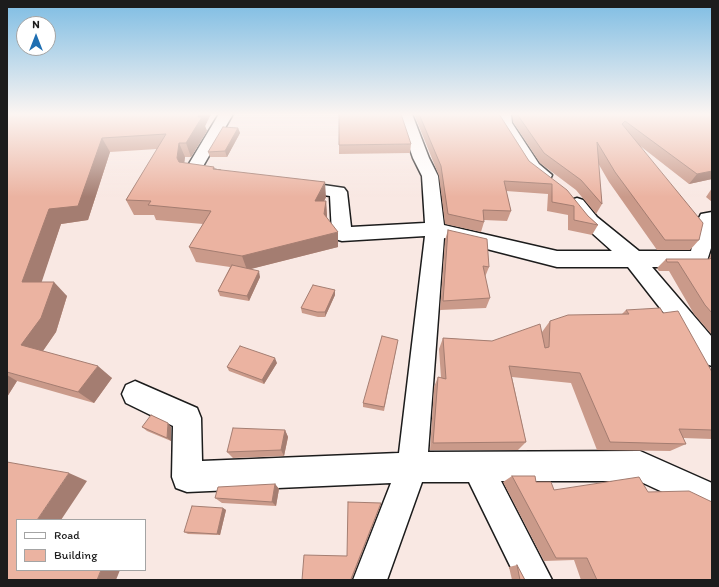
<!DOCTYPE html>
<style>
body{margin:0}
#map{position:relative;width:719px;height:587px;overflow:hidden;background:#f9e8e3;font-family:Itim,sans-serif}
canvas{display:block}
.frame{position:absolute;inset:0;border:8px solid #1c1c1c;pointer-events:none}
.legend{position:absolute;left:16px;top:519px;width:130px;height:52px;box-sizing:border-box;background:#fff;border:1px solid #a4a4a4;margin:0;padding:5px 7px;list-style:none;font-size:12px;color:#1c1c1c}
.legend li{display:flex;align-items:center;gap:8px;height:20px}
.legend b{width:20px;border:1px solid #a4a4a4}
.north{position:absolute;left:16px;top:16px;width:40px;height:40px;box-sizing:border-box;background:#fff;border:1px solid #a4a4a4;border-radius:50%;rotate:0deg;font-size:11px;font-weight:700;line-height:16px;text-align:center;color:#1c1c1c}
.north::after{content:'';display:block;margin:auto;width:14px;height:18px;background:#1f6fb2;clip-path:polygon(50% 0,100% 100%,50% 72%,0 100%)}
</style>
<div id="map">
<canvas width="719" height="587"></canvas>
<div class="frame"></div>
<ul class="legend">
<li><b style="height:5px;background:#fff"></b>Road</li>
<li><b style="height:11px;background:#ebb3a1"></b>Building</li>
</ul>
<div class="north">N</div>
</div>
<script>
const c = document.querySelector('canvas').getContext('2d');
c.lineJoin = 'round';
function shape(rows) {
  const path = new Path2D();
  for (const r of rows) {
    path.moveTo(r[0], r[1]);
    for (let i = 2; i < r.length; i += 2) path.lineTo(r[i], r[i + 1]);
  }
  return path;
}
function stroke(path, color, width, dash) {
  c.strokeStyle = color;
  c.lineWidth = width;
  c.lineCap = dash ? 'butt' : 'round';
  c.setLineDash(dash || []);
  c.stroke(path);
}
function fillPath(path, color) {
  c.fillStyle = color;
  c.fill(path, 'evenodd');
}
const minor = shape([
 [219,114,233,114,202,168,220,171,222,175,220,179,214,180,186,176,184,172,219,114],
 [398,114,412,114,429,158,438,176,444,225,557,251,612,251,583,225,571,208,568,204,571,200,577,198,583,200,597,217,639,251,691,251,699,218,701,214,712,212,712,245,706,264,699,267,652,267,712,337,712,366,703,363,628,267,557,267,444,238,428,452,640,451,712,483,712,515,639,481,501,481,552,580,517,580,469,482,422,482,387,580,353,580,391,483,187,492,176,488,172,477,173,426,126,403,122,394,126,385,135,381,197,408,201,418,202,461,399,453,425,236,342,241,335,239,332,234,330,196,296,191,290,190,287,186,290,182,296,181,344,188,347,192,351,227,425,223,422,176,413,158,398,114],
 [497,114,511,114,512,123,539,164,552,175,550,179,544,180,538,179,527,170,498,123,497,114]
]);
stroke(minor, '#1c1c1c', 3);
fillPath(minor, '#fff');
fillPath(shape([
 [7,114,211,114,205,126,207,131,191,157,185,157,184,163,214,167,215,169,326,197,324,201,326,201,327,218,338,247,250,269,260,277,249,301,220,296,218,291,230,267,196,262,189,247,203,224,156,220,154,215,134,215,126,200,157,149,110,152,88,220,61,224,41,282,67,296,56,332,43,351,112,378,94,403,17,381,7,397],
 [414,114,499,114,529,161,598,225,592,235,568,230,568,215,547,211,548,194,506,191,511,211,507,221,484,220,484,222,481,232,445,224,439,176],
 [512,114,712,114,712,179,689,184,639,145,699,240,690,250,657,250,609,182,598,163,602,204,596,214,576,190,540,163,513,122],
 [238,128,240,133,227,157,210,157,208,152],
 [411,144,410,153,339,154,339,145],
 [712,188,712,202,706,197],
 [448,230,489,267,485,277,490,298,486,308,440,310,445,240],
 [712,250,712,335,694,314,669,271,659,271,657,268,666,259,709,259],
 [335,290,335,295,325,317,318,317,302,313,301,308],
 [626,310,663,313,712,372,712,439,683,438,686,444,670,451,597,450,571,383,512,377,526,442,518,450,430,450,434,387,438,377,441,378,439,349,443,338,492,341,542,336,542,332,550,321,622,314],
 [397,345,384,411,363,407,363,403],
 [277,363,264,384,229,371,227,367],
 [142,427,171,427,171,441,147,431],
 [285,430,288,437,284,456,233,458,227,452],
 [512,476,536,482,554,490,648,492,712,580,581,580,574,560,544,561,503,482],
 [275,484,279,489,276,506,222,503,215,498],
 [223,508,226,510,220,535,188,534,184,532],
 [517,565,525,580,512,580,509,567]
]), '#ca9a8a');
fillPath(shape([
 [199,114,211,114,205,126,207,131,191,157,186,143],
 [238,128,240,133,227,157,225,151],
 [102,138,110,152,88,220,61,224,37,296,22,282,49,209],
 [179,143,185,157,183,173,177,158],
 [712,171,712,179,689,184,697,174],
 [325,182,326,197,317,216,315,201],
 [326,201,327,216,325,229,324,214],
 [338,232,338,247,247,270,242,256],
 [259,271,260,277,249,301,247,296],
 [54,282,67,296,56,332,38,358,21,345],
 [335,290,335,295,325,317,325,312],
 [275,358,277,363,264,384,262,380],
 [98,366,112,378,94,403,78,392],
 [7,375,17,381,7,397],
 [168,423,171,427,171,441,167,438],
 [285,430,288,437,284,456,281,450],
 [69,473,87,481,61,520,37,520],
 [275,484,279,489,276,506,272,502],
 [381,503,380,507,352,579,351,579],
 [223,508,226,510,220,535,217,534],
 [101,570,120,570,116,580,97,580]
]), '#a47d71');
const building = shape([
 [7,114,199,114,198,117,202,117,186,143,179,143,177,158,179,162,214,167,213,169,325,182,315,201,326,201,324,214,338,232,242,256,189,247,211,211,148,205,151,201,126,200,166,134,102,138,78,206,49,209,22,282,54,282,41,318,21,345,98,366,78,392,7,372,7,114],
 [339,114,401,114,411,144,339,145,339,114],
 [419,114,499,114,529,161,567,190,588,216,598,225,574,220,574,206,552,202,552,184,504,181,511,211,483,210,484,222,448,214,441,166,419,114],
 [517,114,712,114,712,171,697,174,625,121,622,124,703,223,699,240,665,240,615,172,597,142,602,204,581,180,544,153,517,114],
 [223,127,238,128,225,151,208,152,223,127],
 [448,230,487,239,489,267,483,266,490,298,443,301,448,230],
 [712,258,712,313,705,305,678,262,667,262,666,259,709,259,712,258],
 [232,265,259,271,247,296,218,291,232,265],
 [313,285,335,290,325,312,317,312,301,308,313,285],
 [660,308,663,313,678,311,712,372,712,430,679,429,686,444,610,442,580,373,509,366,526,442,433,443,438,377,446,379,443,338,492,341,540,324,545,348,549,347,550,321,568,315,629,314,626,310,660,308],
 [382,336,398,340,384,407,363,403,382,336],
 [240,346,275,358,262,380,227,367,240,346],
 [151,415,168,423,167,438,142,427,151,415],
 [233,428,285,430,281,450,227,452,233,428],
 [7,462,69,473,37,520,17,520,17,570,101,570,97,580,7,580,7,462],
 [512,476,535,476,536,482,551,482,554,490,639,477,648,492,689,491,712,502,712,580,597,580,587,558,556,558,512,476],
 [275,484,272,502,215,498,218,487,275,484],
 [348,502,381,503,351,579,352,580,302,580,304,555,347,556,348,502],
 [192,506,223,508,217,534,184,532,192,506],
 [517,565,525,580,520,580,517,565]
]);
fillPath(building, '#ebb3a1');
stroke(building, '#a47d71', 1);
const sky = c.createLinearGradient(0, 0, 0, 197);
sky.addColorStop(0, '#7dbce3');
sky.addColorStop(0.58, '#fcf5f2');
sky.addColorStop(1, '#fcf5f200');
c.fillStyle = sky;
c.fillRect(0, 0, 719, 197);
</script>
